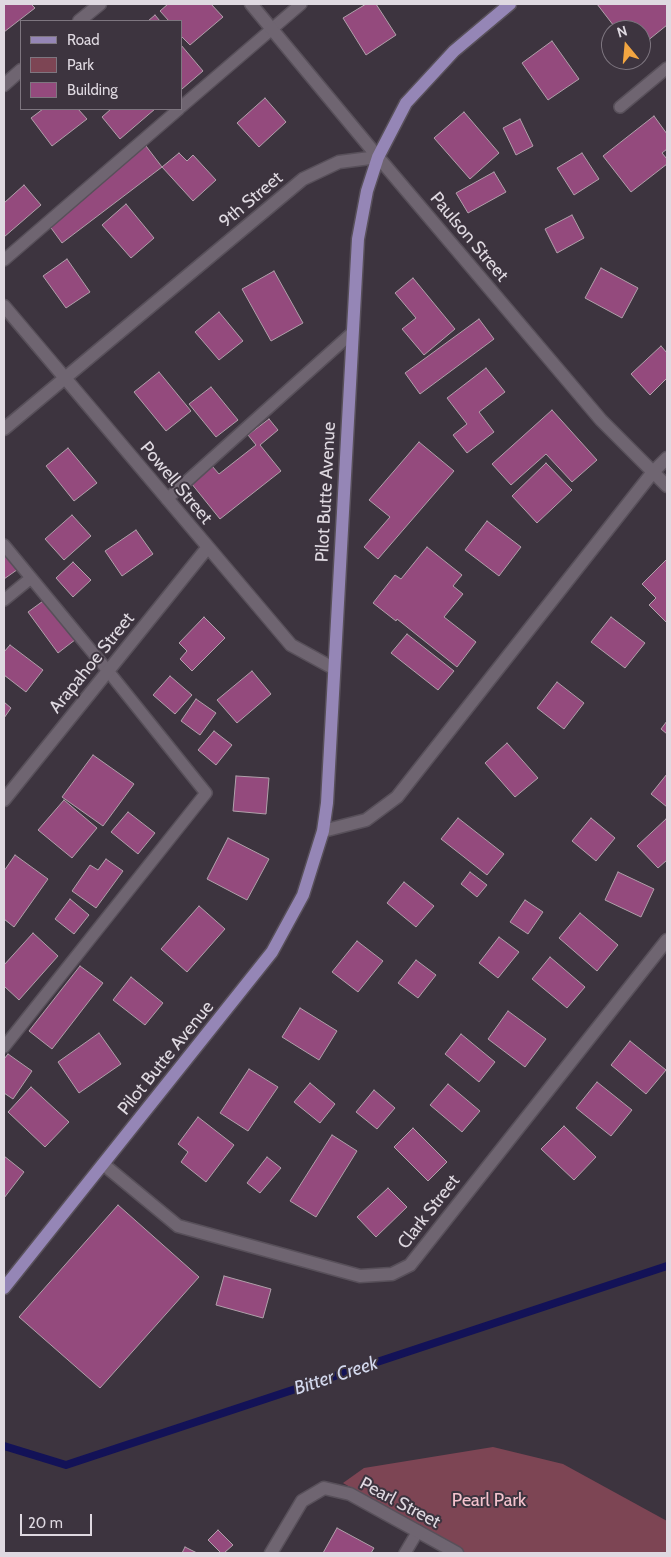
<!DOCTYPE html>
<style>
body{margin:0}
#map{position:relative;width:671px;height:1557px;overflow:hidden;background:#3d343f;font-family:Cabin,sans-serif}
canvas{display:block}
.frame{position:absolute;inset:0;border:5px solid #dfd9e1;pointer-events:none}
.legend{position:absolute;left:20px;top:20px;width:162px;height:90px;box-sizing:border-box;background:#3d343f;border:1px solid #7e7680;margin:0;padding:6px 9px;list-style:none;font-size:15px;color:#dfd9e1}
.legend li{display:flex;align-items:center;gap:10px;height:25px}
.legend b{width:25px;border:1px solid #7e7680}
.north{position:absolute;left:601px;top:20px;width:50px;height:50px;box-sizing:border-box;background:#3d343f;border:1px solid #7e7680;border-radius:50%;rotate:343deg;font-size:14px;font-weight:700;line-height:20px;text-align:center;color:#dfd9e1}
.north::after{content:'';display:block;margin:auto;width:18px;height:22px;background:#f2a541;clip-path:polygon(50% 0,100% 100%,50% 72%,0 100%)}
.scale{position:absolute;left:20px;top:1514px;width:72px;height:22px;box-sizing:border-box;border:2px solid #dfd9e1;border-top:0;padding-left:6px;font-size:15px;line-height:18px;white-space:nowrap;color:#dfd9e1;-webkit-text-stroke:4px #3d343f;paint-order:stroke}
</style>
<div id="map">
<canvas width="671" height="1557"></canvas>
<div class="frame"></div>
<ul class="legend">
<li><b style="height:6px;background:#9586b6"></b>Road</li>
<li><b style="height:14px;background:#7d4554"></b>Park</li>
<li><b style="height:14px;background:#944a7d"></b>Building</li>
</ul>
<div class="north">N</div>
<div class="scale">20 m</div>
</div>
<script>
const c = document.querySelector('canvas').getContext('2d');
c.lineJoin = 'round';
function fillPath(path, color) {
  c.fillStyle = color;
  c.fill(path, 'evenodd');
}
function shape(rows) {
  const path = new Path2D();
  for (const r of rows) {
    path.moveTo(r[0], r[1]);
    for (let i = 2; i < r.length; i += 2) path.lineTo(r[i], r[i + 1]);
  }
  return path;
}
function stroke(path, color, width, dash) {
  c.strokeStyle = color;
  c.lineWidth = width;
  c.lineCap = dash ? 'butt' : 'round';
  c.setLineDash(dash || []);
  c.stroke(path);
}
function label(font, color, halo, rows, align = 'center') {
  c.font = font + ' Cabin,sans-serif';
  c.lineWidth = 4;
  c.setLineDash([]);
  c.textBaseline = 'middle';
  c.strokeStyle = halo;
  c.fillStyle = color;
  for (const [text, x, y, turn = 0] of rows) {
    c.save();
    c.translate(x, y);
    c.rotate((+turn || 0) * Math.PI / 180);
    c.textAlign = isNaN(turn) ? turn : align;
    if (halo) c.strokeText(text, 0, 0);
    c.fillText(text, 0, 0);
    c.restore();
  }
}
fillPath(shape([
 [493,1447,563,1464,667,1521,667,1553,465,1553,343,1483,364,1468]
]), '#7d4554');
stroke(shape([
 [4,1446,66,1465,667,1266]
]), '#131257', 8);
const building = shape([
 [4,4,31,4,35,8,4,32,4,4],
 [168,4,211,4,223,17,190,45,181,36,181,21,169,21,160,11,168,4],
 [366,4,376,4,396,35,366,55,343,18,366,4],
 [597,4,667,4,667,25,641,46,641,30,617,30,597,4],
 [155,15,160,21,148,21,155,15],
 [552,41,579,79,548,100,522,63,552,41],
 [181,45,203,71,182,89,181,87,181,45],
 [265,98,286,122,259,147,237,123,265,98],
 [43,109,78,109,87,119,52,146,31,118,43,109],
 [111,109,155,109,120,139,102,117,111,109],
 [464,112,499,153,470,179,434,138,464,112],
 [654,116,667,134,667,149,662,153,667,159,667,164,631,192,603,156,654,116],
 [520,119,533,146,516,155,503,128,520,119],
 [146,146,162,167,62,243,46,221,146,146],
 [179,153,187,161,193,155,216,180,193,201,162,167,179,153],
 [582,153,599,179,574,195,557,168,582,153],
 [494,172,506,192,468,213,456,193,494,172],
 [24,185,41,205,4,237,4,203,24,185],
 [126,204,154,238,131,258,102,225,126,204],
 [572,215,584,238,557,253,545,229,572,215],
 [67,259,90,292,66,308,43,276,67,259],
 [601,268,638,288,622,318,585,298,601,268],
 [274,271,303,323,271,341,242,289,274,271],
 [413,278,455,329,424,355,402,329,416,318,395,293,413,278],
 [219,312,243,341,219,360,195,332,219,312],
 [479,319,494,339,420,394,405,373,479,319],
 [661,346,667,353,667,378,650,395,631,374,661,346],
 [486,368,505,392,479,412,494,432,467,453,453,435,467,424,447,398,486,368],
 [159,372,191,411,166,431,134,392,159,372],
 [211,387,238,420,216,437,189,404,211,387],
 [552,410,597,460,572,482,546,454,511,485,492,464,552,410],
 [269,419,278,430,260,445,281,471,220,519,191,483,212,466,219,474,256,445,248,435,269,419],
 [419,442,454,471,378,559,364,547,390,517,369,500,419,442],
 [68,448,97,483,74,501,46,466,68,448],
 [546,463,572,490,537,523,512,496,546,463],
 [72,515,91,536,64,560,45,539,72,515],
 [487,521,521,547,499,576,465,550,487,521],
 [136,530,153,554,122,576,105,551,136,530],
 [4,544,21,567,4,579,4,544],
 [427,547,462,575,453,586,463,594,444,617,476,642,457,667,397,619,396,621,373,603,395,575,401,579,427,547],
 [667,559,667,623,649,605,656,598,642,584,667,559],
 [73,562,91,580,73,597,56,578,73,562],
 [50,596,80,636,58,653,28,612,50,596],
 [204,617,225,638,192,671,180,659,187,651,179,643,204,617],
 [611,617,645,643,625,668,591,642,611,617],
 [407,634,454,671,438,690,391,653,407,634],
 [10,645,43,670,26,692,4,675,4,652,10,645],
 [252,671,271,694,237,723,217,700,252,671],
 [170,676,192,695,175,714,153,695,170,676],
 [557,682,584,703,564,729,537,708,557,682],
 [196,699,216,713,200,735,181,721,196,699],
 [4,702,11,708,4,718,4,702],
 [667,721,667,734,661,729,667,721],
 [214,731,232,745,216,765,198,750,214,731],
 [507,743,538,778,515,797,485,763,507,743],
 [93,755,134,784,103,826,62,797,93,755],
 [667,774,667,807,651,794,667,774],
 [236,776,269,778,266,814,233,811,236,776],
 [64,800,97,828,72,858,38,830,64,800],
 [128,812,155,833,138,854,111,832,128,812],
 [458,818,504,854,487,875,441,839,458,818],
 [591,818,615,838,596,861,572,841,591,818],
 [666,819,667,821,667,860,658,868,637,846,666,819],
 [228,838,269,859,247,900,207,879,228,838],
 [15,855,48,879,14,927,4,919,4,871,15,855],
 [106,859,123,871,96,908,72,891,90,865,98,870,106,859],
 [470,872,487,885,477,897,461,884,470,872],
 [618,872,654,889,641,917,605,900,618,872],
 [404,882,434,906,416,927,387,903,404,882],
 [70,899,89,915,74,934,55,919,70,899],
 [525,900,543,912,528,934,510,922,525,900],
 [199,906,225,929,187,972,161,949,199,906],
 [580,913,618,945,597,971,559,938,580,913],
 [33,933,58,956,19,1000,4,986,4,965,33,933],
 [499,937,519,952,498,978,479,963,499,937],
 [357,941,383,961,358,992,332,972,357,941],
 [550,957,585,987,567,1008,532,979,550,957],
 [416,960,436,975,418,998,398,983,416,960],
 [80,966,103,983,52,1049,29,1031,80,966],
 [131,977,163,1003,145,1025,113,1000,131,977],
 [300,1008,337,1031,319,1060,282,1037,300,1008],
 [508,1011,546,1039,525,1067,488,1039,508,1011],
 [99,1033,121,1064,79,1093,58,1062,99,1033],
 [461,1034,495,1062,479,1082,445,1054,461,1034],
 [630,1041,666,1070,646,1094,611,1065,630,1041],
 [8,1054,32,1071,13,1099,4,1093,4,1059,8,1054],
 [249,1069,278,1087,248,1131,220,1113,249,1069],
 [597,1082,632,1110,611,1136,576,1108,597,1082],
 [310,1083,335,1104,320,1123,294,1102,310,1083],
 [448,1084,480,1111,462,1132,430,1105,448,1084],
 [31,1087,69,1122,45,1147,8,1112,31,1087],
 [374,1090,395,1108,377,1129,356,1112,374,1090],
 [198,1117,234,1145,206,1182,181,1162,188,1152,178,1144,198,1117],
 [564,1126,596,1157,574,1180,541,1149,564,1126],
 [413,1128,447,1162,428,1181,394,1147,413,1128],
 [332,1135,357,1151,316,1217,290,1201,332,1135],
 [4,1156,24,1172,4,1198,4,1156],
 [267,1157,281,1168,260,1193,247,1183,267,1157],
 [388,1188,407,1207,376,1237,357,1217,388,1188],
 [118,1205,199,1277,100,1388,19,1317,118,1205],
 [224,1276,271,1289,263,1318,216,1305,224,1276],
 [337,1528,374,1548,371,1553,323,1553,337,1528],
 [218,1530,233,1545,224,1553,221,1553,208,1540,218,1530],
 [185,1547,197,1553,182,1553,185,1547]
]);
fillPath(building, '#944a7d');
stroke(building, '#b0a0aa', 1);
const lane = shape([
 [181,107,301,4],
 [620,107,667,68],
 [4,260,179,109],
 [167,499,353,332],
 [4,545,108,671,206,793,4,1047],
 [4,600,31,578],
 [405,1553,418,1531]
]);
const street = shape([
 [251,4,378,157,601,420,667,486],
 [79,21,100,4],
 [4,85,21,70],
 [4,306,291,645,333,668],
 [4,429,303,179,339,162,378,157],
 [4,800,208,547],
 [323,831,366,820,397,797,653,472,667,458],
 [103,1164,178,1226,360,1276,392,1274,410,1265,667,940],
 [271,1553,302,1501,324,1488,350,1494,457,1553]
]);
const primary = shape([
 [4,1288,272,952,303,895,323,831,327,803,358,239,367,191,378,157,406,103,454,51,510,4]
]);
stroke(lane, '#58505a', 14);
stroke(street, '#58505a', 15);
stroke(primary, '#58505a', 15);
stroke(lane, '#6f6571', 11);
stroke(street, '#6f6571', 12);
stroke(primary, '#9586b6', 12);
label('18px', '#dfd9e1', '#3d343f', [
 ["9th Street",251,200,-40],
 ["Paulson Street",469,237,50],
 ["Powell Street",176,483,50],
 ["Pilot Butte Avenue",326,492,-87],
 ["Arapahoe Street",92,663,-51],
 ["Pilot Butte Avenue",166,1058,-51],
 ["Clark Street",429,1212,-52],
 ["Pearl Street",400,1503,28]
]);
label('18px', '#f5c3ce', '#3d343f', [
 ["Pearl Park",489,1501]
]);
label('italic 19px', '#d3d8ed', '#3d343f', [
 ["Bitter Creek",336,1376,-18]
]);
</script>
